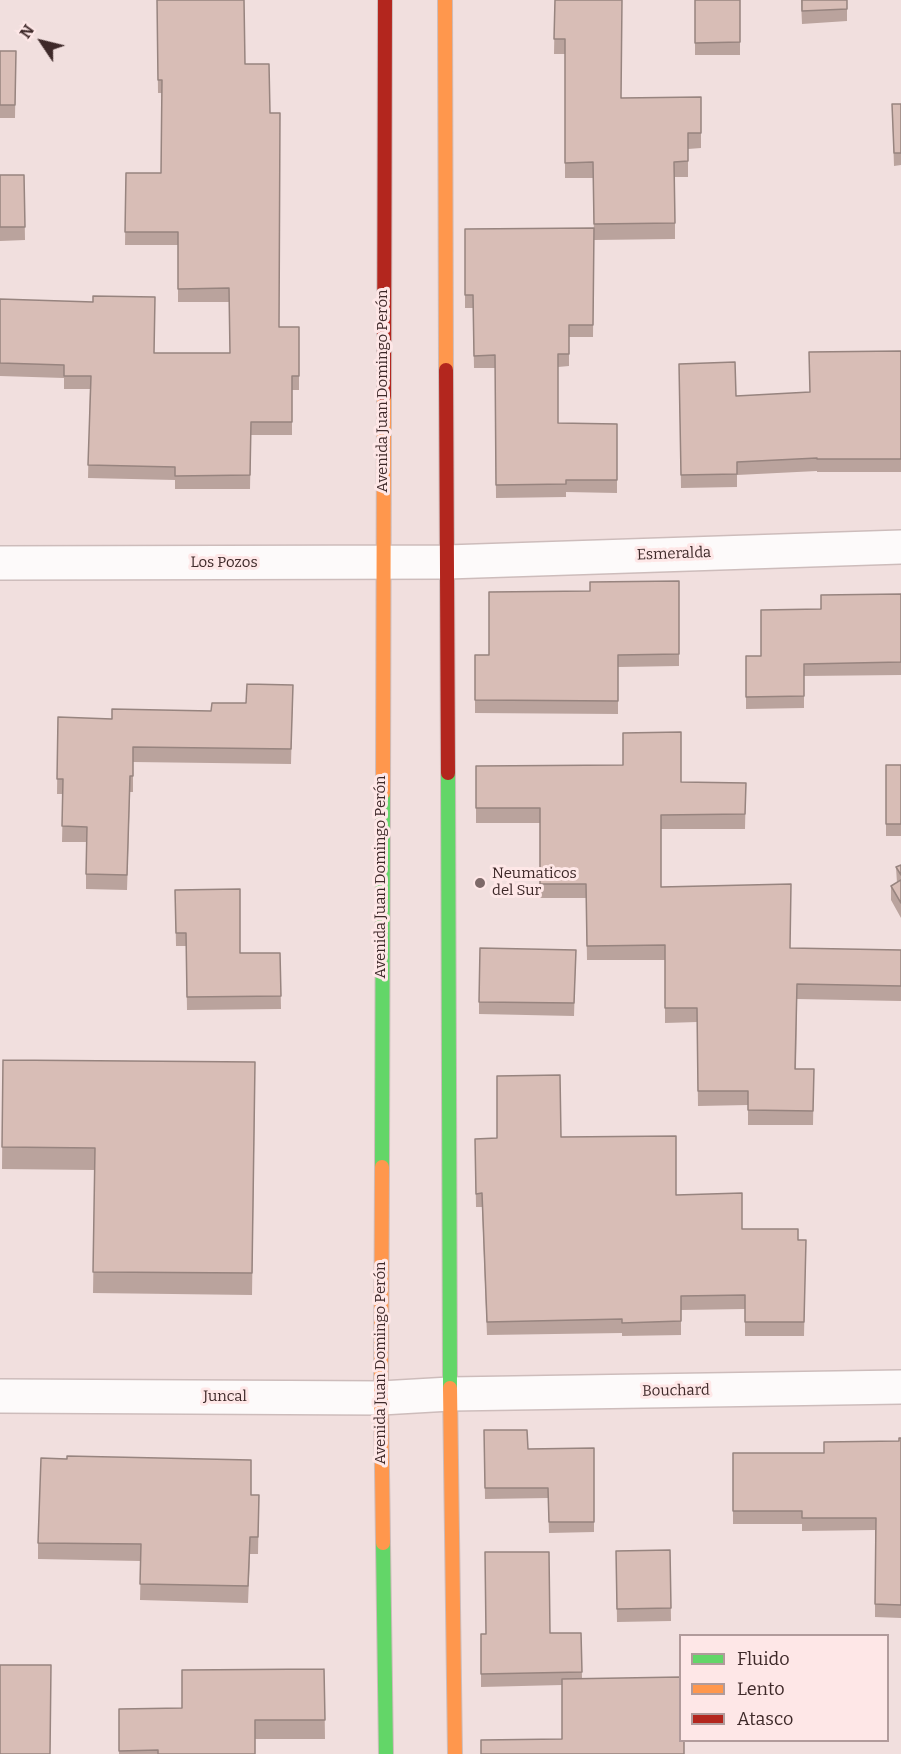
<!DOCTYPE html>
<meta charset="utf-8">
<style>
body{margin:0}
#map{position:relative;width:901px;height:1754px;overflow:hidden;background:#f1dfde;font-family:Bitter,serif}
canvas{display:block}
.legend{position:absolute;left:679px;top:1634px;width:210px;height:108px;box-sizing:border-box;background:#fee7e7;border:2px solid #b19b9b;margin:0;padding:8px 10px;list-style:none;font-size:18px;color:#3e2929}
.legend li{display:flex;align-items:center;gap:12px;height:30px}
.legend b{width:30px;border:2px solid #b19b9b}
.north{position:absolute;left:12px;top:12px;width:60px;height:60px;-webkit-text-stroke:4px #fee7e7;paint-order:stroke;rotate:305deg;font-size:16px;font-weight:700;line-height:24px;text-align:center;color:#3e2929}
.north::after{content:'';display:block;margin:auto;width:21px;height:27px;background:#3e2929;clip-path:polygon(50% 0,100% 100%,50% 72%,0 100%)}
</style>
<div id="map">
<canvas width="901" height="1754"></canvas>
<ul class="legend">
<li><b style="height:8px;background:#63d668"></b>Fluido</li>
<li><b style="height:8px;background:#ff974d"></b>Lento</li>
<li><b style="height:8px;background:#b3261e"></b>Atasco</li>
</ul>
<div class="north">N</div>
</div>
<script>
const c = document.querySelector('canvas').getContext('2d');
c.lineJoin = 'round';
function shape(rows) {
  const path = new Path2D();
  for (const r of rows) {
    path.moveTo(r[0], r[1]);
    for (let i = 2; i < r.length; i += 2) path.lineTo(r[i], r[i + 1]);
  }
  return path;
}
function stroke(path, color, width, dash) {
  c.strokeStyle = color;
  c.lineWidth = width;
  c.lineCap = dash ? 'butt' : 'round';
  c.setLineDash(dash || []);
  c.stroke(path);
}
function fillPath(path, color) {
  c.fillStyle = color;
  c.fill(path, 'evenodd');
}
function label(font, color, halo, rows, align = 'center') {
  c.font = font + ' Bitter,serif';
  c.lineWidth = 6;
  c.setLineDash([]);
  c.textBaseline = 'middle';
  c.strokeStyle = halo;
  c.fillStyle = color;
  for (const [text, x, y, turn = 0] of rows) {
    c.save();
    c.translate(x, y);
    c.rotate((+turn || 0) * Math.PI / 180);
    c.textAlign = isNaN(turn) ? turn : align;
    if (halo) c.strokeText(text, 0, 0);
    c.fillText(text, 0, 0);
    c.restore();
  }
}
const street = shape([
 [0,563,447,562,901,547],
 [0,1396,381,1398,450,1394,901,1387]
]);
const fast = shape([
 [448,773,450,1388],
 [382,1167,383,793],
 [383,1543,386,1754]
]);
const slow = shape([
 [445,0,446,370],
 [383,793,384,396],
 [382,1167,381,1398,383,1543],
 [450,1388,455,1754]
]);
const jam = shape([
 [446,370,448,773],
 [384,396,385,0]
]);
stroke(street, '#cdbcbb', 36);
stroke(fast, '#cdbcbb', 16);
stroke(slow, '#cdbcbb', 16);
stroke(jam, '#cdbcbb', 16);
stroke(street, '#fdfafa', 33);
stroke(fast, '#63d668', 14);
stroke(slow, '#ff974d', 14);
stroke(jam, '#b3261e', 14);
fillPath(shape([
 [157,0,245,64,270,113,279,327,299,327,299,390,292,390,292,435,251,435,250,489,175,489,175,480,88,478,90,389,64,389,64,378,0,376,0,299,154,353,230,353,229,302,178,302,178,245,125,245,126,173,161,173,162,93,158,93],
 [555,0,622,98,701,97,701,148,688,149,688,177,675,177,675,239,594,240,593,178,565,178,565,54,554,54],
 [695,0,740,0,740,55,695,55],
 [801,0,847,0,847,21,802,24],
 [0,51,16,51,15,118,0,118],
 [892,104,901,104,901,165,894,166],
 [0,175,24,175,25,240,0,241],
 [594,228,593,337,569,337,569,366,558,367,558,423,617,424,617,493,566,492,566,497,496,498,495,368,474,368,473,308,465,308,465,229],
 [901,351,901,472,817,472,817,471,737,475,737,487,681,488,679,364,736,396,810,392,809,352],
 [679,581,679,666,618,667,618,714,475,713,475,655,489,655,590,591],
 [901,594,901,675,804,676,804,708,746,709,746,656,761,656],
 [293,685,291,764,133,762,133,792,130,792,127,890,86,889,86,842,62,842,63,794,57,794,58,717,112,719,211,711,246,703],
 [886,765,901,765,901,836,886,836],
 [476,766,681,782,746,783,745,829,661,829,661,887,790,948,901,950,901,1001,797,999,796,1069,814,1069,813,1125,748,1125,748,1105,698,1106,697,1022,665,1023,665,960,587,960,586,898,540,898,540,823,476,823],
 [901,865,901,918,891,900,891,886,897,883,896,867],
 [175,890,240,953,280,953,281,1009,187,1010,186,946,176,946],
 [576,950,574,1016,479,1014,479,1002],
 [3,1060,255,1084,252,1295,93,1293,95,1170,2,1169],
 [561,1137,676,1195,742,1229,798,1240,806,1240,804,1336,745,1336,745,1309,681,1310,681,1335,622,1336,622,1333,487,1335,482,1207,476,1207,475,1139],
 [484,1430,528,1449,594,1448,594,1532,549,1533,548,1498,485,1499],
 [901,1438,901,1618,875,1617,875,1530,802,1531,802,1524,733,1524,733,1453,824,1453,899,1441],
 [251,1495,259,1495,258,1554,250,1554,248,1603,140,1600,141,1561,38,1559,38,1543],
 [670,1550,671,1621,617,1622,616,1551],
 [581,1633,582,1678,562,1739,562,1685,481,1687,481,1634],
 [324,1669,325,1739,255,1739,255,1754,119,1754,119,1709,182,1708]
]), '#baa39d');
const building = shape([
 [157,0,244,0,245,64,269,64,270,113,280,113,279,327,299,327,299,376,292,376,292,422,251,422,250,475,175,476,175,467,88,465,91,376,64,376,64,365,0,363,0,299,93,302,93,296,155,297,154,353,230,353,229,288,178,289,178,232,125,232,126,173,161,173,162,80,158,80,157,0],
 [555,0,622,0,621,98,701,97,701,133,688,133,688,161,674,162,675,223,594,224,593,162,565,163,565,39,554,39,555,0],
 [695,0,740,0,740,42,695,43,695,0],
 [802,0,847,0,847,9,802,11,802,0],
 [0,51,16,51,15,105,0,105,0,51],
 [892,104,901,104,901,153,894,153,892,104],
 [0,175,24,175,25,227,0,227,0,175],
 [594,228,593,325,569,325,569,354,558,354,558,423,617,424,617,480,566,480,566,484,496,485,495,355,474,356,473,295,465,295,465,229,594,228],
 [901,351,901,459,817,459,817,458,737,462,737,474,681,475,679,364,735,362,736,396,810,392,809,352,901,351],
 [679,581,679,654,618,655,618,701,475,700,475,655,489,655,489,592,590,591,590,582,679,581],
 [901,594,901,662,804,664,804,696,746,697,746,656,761,656,761,610,821,609,821,595,901,594],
 [247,684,293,685,291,749,133,747,133,776,130,776,127,875,86,874,87,827,62,826,63,779,57,779,58,717,112,719,112,709,211,711,212,703,246,703,247,684],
 [681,732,681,782,746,783,745,814,661,815,661,887,791,884,790,948,901,950,901,986,797,984,795,1069,814,1069,813,1111,748,1110,748,1091,698,1091,697,1008,665,1008,665,945,587,946,586,884,540,884,540,808,476,808,476,766,623,765,623,733,681,732],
 [886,765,901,765,901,824,886,824,886,765],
 [901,865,901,875,896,867,901,865],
 [901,880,901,903,891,886,901,880],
 [240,889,240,953,280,953,281,996,187,997,186,933,176,933,175,890,240,889],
 [480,948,576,950,574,1003,479,1002,480,948],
 [3,1060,255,1062,252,1273,93,1272,95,1148,2,1147,3,1060],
 [560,1075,561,1137,676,1136,676,1195,742,1193,742,1229,798,1229,798,1240,806,1240,804,1322,745,1322,745,1295,681,1296,681,1321,622,1323,622,1319,487,1322,482,1193,476,1194,475,1139,497,1138,497,1076,560,1075],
 [484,1430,527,1430,528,1449,594,1448,594,1522,549,1522,548,1488,485,1488,484,1430],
 [899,1438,901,1438,901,1605,875,1604,876,1518,802,1518,802,1511,733,1511,733,1453,824,1453,824,1442,899,1441,899,1438],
 [67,1456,251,1460,251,1495,259,1495,258,1537,250,1537,248,1586,140,1584,141,1544,38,1543,41,1458,67,1459,67,1456],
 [670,1550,671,1608,617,1609,616,1551,670,1550],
 [485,1552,549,1552,550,1633,581,1633,582,1672,481,1674,481,1634,486,1634,485,1552],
 [0,1665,51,1665,50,1754,0,1754,0,1665],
 [324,1669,325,1720,255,1720,255,1754,158,1754,158,1750,119,1751,119,1709,182,1708,182,1670,324,1669],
 [681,1677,681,1740,684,1740,684,1754,481,1754,481,1740,562,1739,562,1679,681,1677]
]);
fillPath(building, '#d8bdb6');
stroke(building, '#97847f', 1.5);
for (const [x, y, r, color] of [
 [480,883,6,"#7d6968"]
]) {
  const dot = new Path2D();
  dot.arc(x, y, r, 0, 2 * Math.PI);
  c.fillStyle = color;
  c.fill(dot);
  stroke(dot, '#fee7e7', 2);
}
label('15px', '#3e2929', '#fee7e7', [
 ["Avenida Juan Domingo Perón",383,391,-90],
 ["Esmeralda",674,554,-2],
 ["Los Pozos",224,563],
 ["Avenida Juan Domingo Perón",381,877,-90],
 ["Avenida Juan Domingo Perón",381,1363,-90],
 ["Bouchard",676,1391,-1],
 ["Juncal",225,1397]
]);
label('15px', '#3e2929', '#fee7e7', [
 ["Neumaticos",492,874],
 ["del Sur",492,891]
], 'left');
</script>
